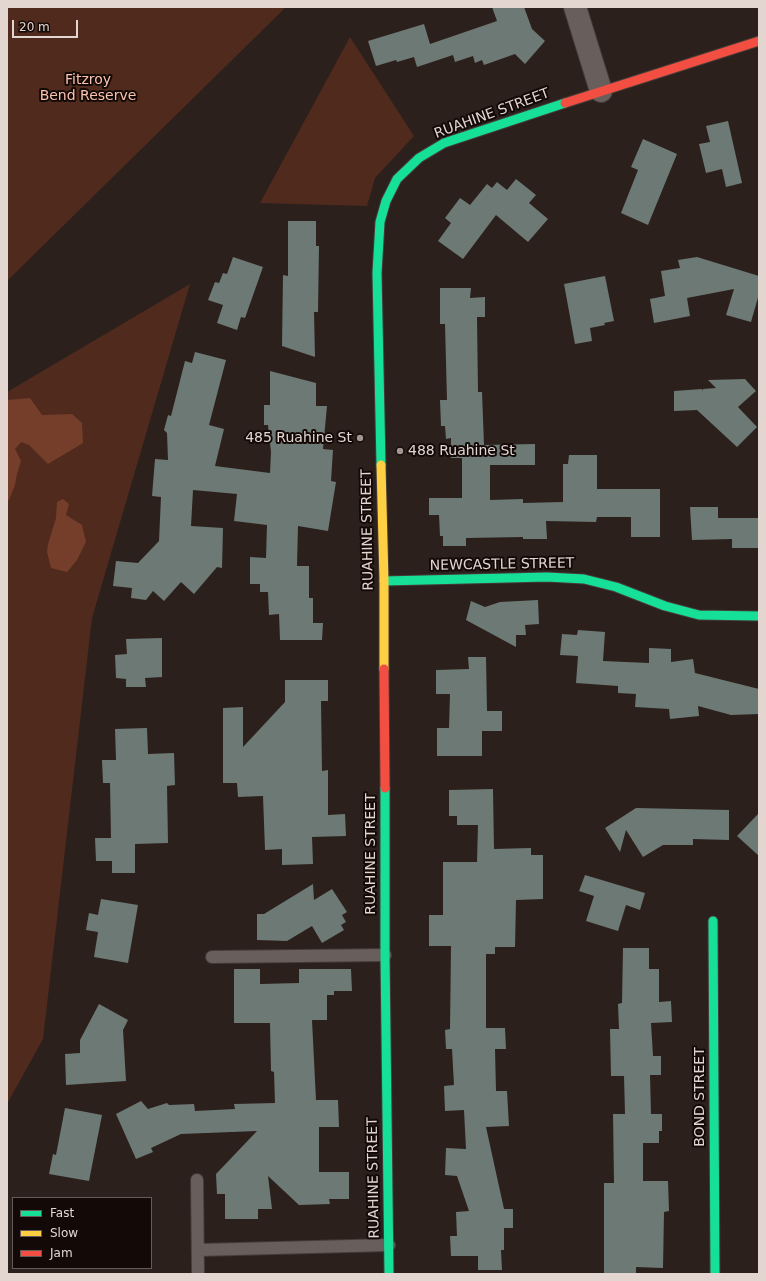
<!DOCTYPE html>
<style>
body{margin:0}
#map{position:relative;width:766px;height:1281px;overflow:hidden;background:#2c201c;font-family:"DejaVu Sans",sans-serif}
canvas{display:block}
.frame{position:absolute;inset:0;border:8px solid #e3d5d0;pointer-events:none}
.legend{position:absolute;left:12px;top:1197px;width:140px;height:72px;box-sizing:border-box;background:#130a07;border:1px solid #665b57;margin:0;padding:5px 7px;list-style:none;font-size:12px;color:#e3d5d0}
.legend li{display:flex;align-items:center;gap:8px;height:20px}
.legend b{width:20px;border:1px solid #665b57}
.scale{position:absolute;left:12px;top:20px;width:66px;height:18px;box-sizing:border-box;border:2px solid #e3d5d0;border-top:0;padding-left:5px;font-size:12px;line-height:14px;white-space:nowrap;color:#e3d5d0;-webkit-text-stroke:3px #130a07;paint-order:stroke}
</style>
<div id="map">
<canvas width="766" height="1281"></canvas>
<div class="frame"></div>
<ul class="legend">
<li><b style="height:5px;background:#16e098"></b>Fast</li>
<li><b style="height:5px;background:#ffcf43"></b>Slow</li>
<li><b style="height:5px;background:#f24e42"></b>Jam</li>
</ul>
<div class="scale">20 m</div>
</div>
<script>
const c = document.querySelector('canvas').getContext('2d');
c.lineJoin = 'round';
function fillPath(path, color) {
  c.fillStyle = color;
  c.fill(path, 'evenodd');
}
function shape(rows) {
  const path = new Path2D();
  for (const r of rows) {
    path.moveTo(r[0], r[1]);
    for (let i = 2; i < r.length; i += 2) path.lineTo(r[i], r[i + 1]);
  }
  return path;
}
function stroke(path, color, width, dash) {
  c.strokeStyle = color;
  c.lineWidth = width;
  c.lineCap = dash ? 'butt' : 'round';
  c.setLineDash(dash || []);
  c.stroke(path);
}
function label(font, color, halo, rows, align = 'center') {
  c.font = font + ' "DejaVu Sans",sans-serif';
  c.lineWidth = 4;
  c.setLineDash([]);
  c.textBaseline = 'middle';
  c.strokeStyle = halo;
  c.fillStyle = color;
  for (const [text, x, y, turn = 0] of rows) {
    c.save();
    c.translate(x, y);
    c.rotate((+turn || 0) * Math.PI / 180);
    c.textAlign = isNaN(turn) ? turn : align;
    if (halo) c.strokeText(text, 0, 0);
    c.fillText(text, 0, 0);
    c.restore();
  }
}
fillPath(shape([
 [7,7,284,7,283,10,7,281],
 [350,37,414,136,375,178,367,206,260,203],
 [190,284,92,618,43,1039,7,1104,7,392]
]), '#4f2a1d');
fillPath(shape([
 [30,398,42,415,72,414,82,423,83,443,48,464,29,445,21,442,15,449,21,461,17,474,15,485,9,500,7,501,7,400],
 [63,499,69,504,66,515,82,525,86,542,77,560,67,572,51,568,47,552,48,544,56,518,57,502]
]), '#743e2a');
fillPath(shape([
 [492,7,524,7,532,29,545,41,525,64,515,54,484,65,482,60,475,63,473,56,455,62,453,55,417,67,414,57,397,62,396,60,376,66,368,41,424,24,430,44,497,21],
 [728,121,742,183,726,187,722,169,706,173,699,144,710,142,706,126],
 [643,139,677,154,648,225,621,213,638,170,631,167],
 [516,179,536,195,529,203,548,219,528,242,496,215,463,259,438,241,451,223,445,218,460,198,470,205,487,184,492,188,497,182,507,190],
 [288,221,316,221,316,246,319,246,318,312,314,312,315,357,282,346,283,275,288,276],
 [233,257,263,267,245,318,241,317,237,330,217,323,223,305,208,300,215,282,219,283,223,273,227,274],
 [697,257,759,276,759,294,751,322,726,315,734,289,687,298,690,316,654,323,650,299,665,296,661,271,680,268,678,260],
 [605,276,614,321,604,323,605,325,590,328,592,341,575,344,564,284],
 [440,288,471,288,470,298,485,297,485,317,477,317,478,392,482,392,484,445,535,444,535,465,490,465,490,500,523,499,523,503,563,502,563,464,568,464,569,455,597,455,597,489,660,489,660,537,631,537,631,517,597,517,596,522,546,521,547,539,523,539,523,537,466,538,466,546,443,546,443,536,440,536,439,515,429,515,429,498,462,498,462,458,451,458,451,438,446,439,445,426,441,426,440,400,447,400,445,324,440,324],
 [195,352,226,360,209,425,224,429,215,466,270,473,271,452,268,425,264,425,264,405,270,405,270,371,316,383,316,406,327,406,323,449,333,450,331,481,336,482,328,531,298,526,297,566,309,566,309,598,313,598,313,623,323,623,322,640,280,640,279,614,269,615,268,592,260,592,260,584,250,584,250,557,266,558,267,525,234,521,237,494,193,490,191,526,223,528,222,568,217,567,194,594,181,582,164,601,153,591,146,600,131,598,132,588,113,586,116,561,138,563,159,541,161,497,152,496,155,459,168,460,167,433,164,430,168,415,171,416,185,361,192,363],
 [745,379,756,391,738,407,757,427,737,447,697,410,674,411,674,391,702,389,703,391,703,389,716,388,708,380],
 [690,507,718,507,718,518,759,518,759,548,732,548,732,539,692,540],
 [538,600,539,624,525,625,526,635,516,635,516,647,466,620,471,601,485,607,500,602],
 [578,630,605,632,603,661,649,663,649,648,671,649,671,662,693,659,695,673,759,689,759,714,731,715,698,706,699,716,670,719,669,709,635,707,636,694,618,693,618,686,576,683,578,656,560,655,562,634,577,635],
 [162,638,162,677,145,678,146,687,126,687,126,679,116,678,115,655,127,654,126,639],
 [468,657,486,657,487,711,502,711,502,731,482,731,482,756,437,756,437,728,449,728,450,694,436,694,436,670,469,669],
 [285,680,328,680,328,701,321,701,322,771,328,770,328,815,345,814,346,836,312,837,313,864,282,865,282,849,265,850,263,796,238,797,237,783,223,783,223,708,243,707,243,747,285,702],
 [147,728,148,754,174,753,175,785,167,786,168,843,135,844,135,873,112,873,112,861,96,861,95,838,111,838,110,783,103,783,102,760,116,760,115,729],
 [493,789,494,849,531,848,531,855,543,855,543,899,516,900,515,947,495,947,495,954,486,954,486,1028,505,1028,506,1049,495,1049,496,1091,507,1091,509,1126,486,1127,504,1209,513,1209,513,1228,504,1228,504,1250,501,1250,502,1270,478,1270,478,1256,451,1256,450,1236,457,1236,456,1212,469,1211,457,1176,445,1175,446,1148,466,1149,464,1110,445,1111,444,1086,454,1085,452,1049,446,1049,445,1030,450,1029,451,946,429,946,429,915,443,915,443,862,477,862,478,825,457,825,457,816,449,816,449,790],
 [636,808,729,810,729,840,693,839,693,845,663,845,643,857,626,830,620,852,605,828],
 [759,813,759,856,737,836],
 [585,875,645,893,640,910,626,905,618,931,586,921,594,896,579,891],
 [313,884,314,900,332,889,347,912,342,915,346,922,341,925,344,930,322,943,312,926,287,941,257,940,257,914,264,914],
 [101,899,138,905,128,963,94,957,98,932,86,930,89,913,98,915],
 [623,948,649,948,649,969,659,969,659,1002,671,1001,672,1022,651,1023,653,1056,661,1056,661,1075,650,1075,651,1114,662,1114,662,1131,659,1131,659,1143,643,1143,643,1181,668,1181,669,1211,664,1212,663,1268,636,1267,636,1274,604,1274,604,1183,614,1183,613,1114,625,1114,624,1076,611,1076,610,1029,619,1029,618,1004,622,1003],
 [234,969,260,969,260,984,299,983,299,969,351,969,352,991,334,991,334,995,327,995,327,1020,312,1020,316,1100,338,1100,339,1127,319,1127,319,1172,349,1172,349,1199,329,1199,330,1204,299,1205,268,1176,272,1209,258,1209,258,1219,225,1219,225,1194,217,1194,216,1174,257,1131,181,1134,151,1148,153,1152,136,1159,116,1114,141,1101,148,1109,167,1103,169,1105,194,1104,195,1111,235,1109,234,1104,275,1103,274,1072,271,1071,270,1023,234,1023],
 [99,1004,128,1020,123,1030,126,1081,66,1085,65,1054,80,1053,80,1040],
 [65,1108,102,1115,89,1181,49,1174,53,1154,56,1155]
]), '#6d7975');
const lane = shape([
 [212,957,385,955],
 [197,1180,198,1274],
 [199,1250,389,1245]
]);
const street = shape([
 [575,7,601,91]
]);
const fast = shape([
 [381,465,377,273,380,222,386,201,397,179,419,158,444,143,565,103],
 [384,581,547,577,584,579,616,587,665,606,699,615,759,616],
 [385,788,385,955,389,1274],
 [713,921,715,1274]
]);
const slow = shape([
 [381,465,384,581,384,669]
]);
const jam = shape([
 [565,103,759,41],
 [384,669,385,788]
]);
stroke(lane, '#453b38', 14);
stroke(street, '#453b38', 24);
stroke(fast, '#453b38', 11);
stroke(slow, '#453b38', 11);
stroke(jam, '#453b38', 11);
stroke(lane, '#685e5b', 12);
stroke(street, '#685e5b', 22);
stroke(fast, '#16e098', 9);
stroke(slow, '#ffcf43', 9);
stroke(jam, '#f24e42', 9);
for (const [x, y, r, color] of [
 [360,438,4,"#a39691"],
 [400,451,4,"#a39691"]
]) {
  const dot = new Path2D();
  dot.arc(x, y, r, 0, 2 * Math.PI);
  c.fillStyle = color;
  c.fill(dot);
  stroke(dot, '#130a07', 1.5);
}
label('14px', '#fcc2ae', '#130a07', [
 ["Fitzroy",88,80],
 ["Bend Reserve",88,96]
]);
label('14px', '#e3d5d0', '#130a07', [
 ["RUAHINE STREET",492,114,-20],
 ["RUAHINE STREET",368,530,-91],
 ["NEWCASTLE STREET",502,565,-1],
 ["RUAHINE STREET",371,854,-90],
 ["BOND STREET",700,1097,-90],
 ["RUAHINE STREET",374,1178,-91]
]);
label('14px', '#e3d5d0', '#130a07', [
 ["485 Ruahine St",352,438],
 ["488 Ruahine St",408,451,"left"]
], 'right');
</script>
